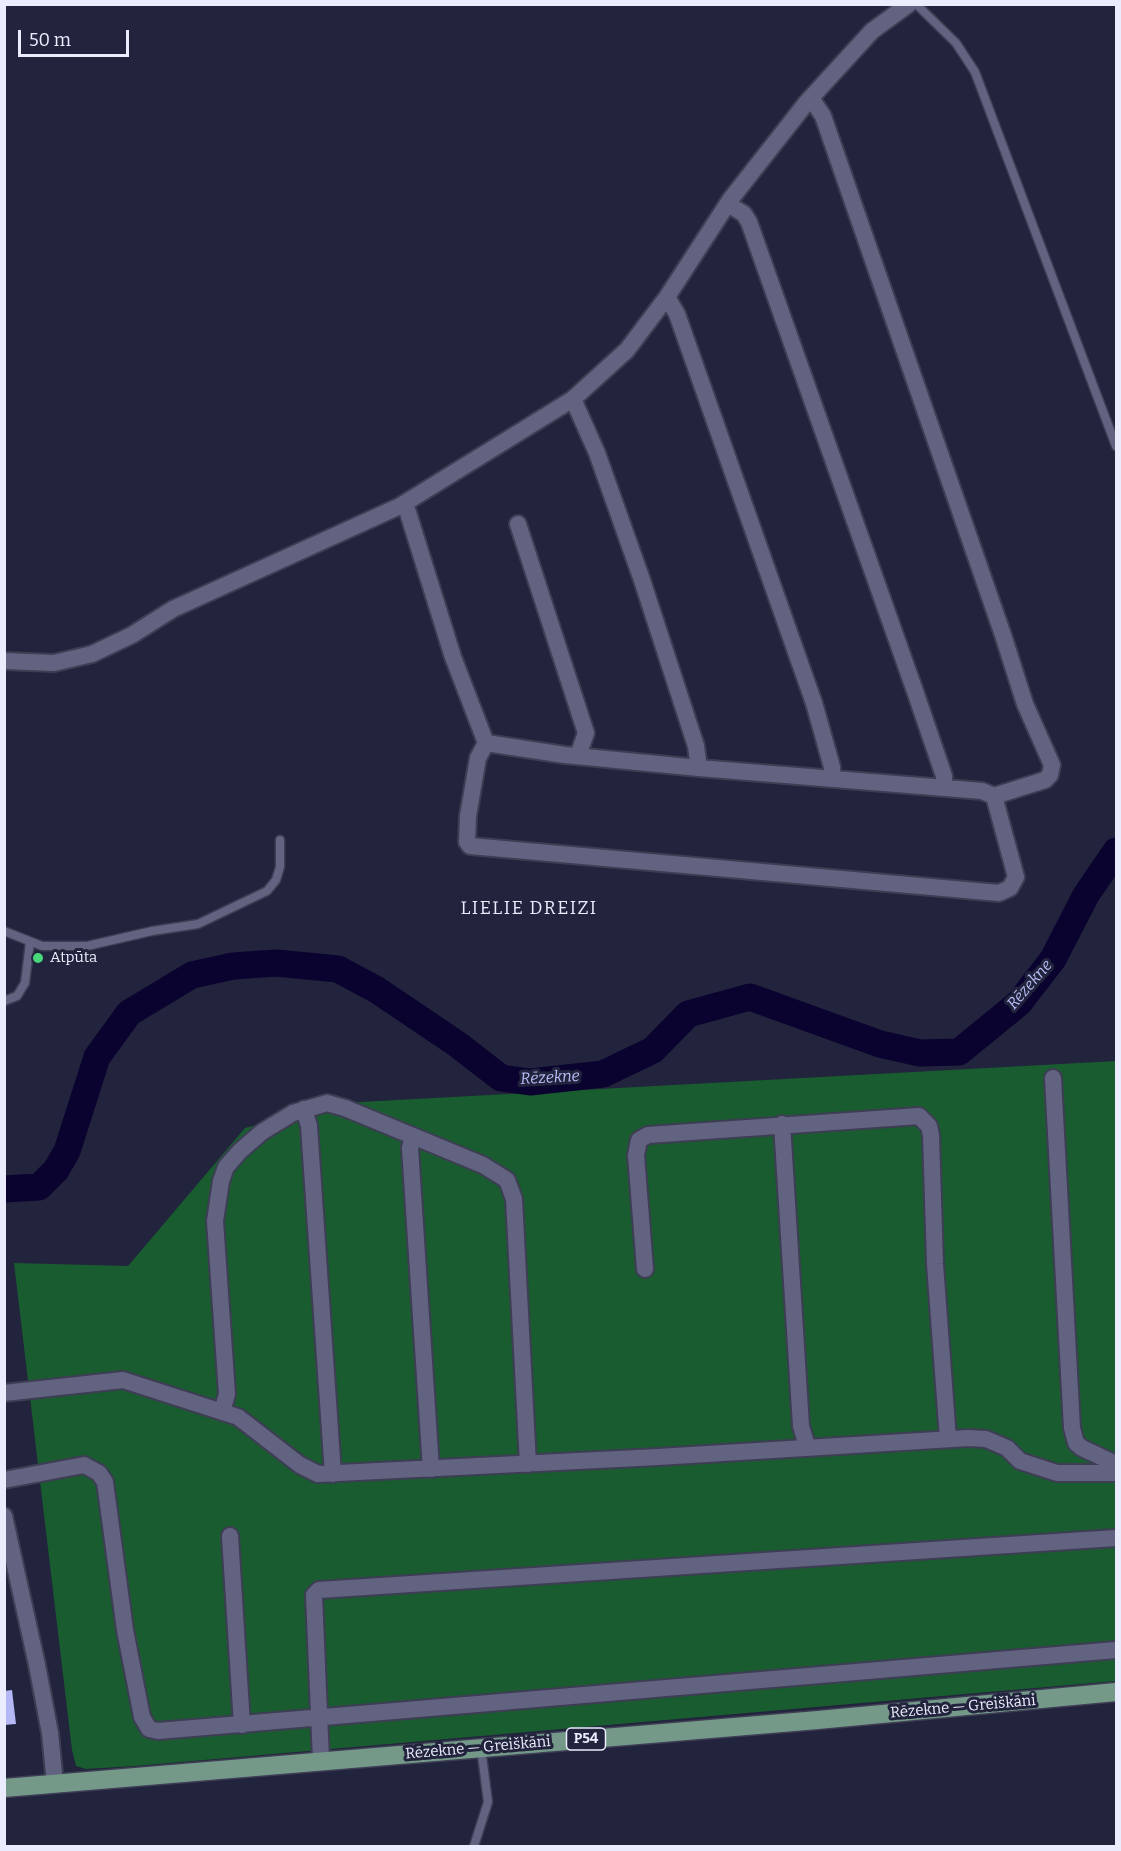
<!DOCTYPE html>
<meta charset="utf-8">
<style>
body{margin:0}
#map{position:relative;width:1121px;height:1851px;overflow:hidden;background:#22233c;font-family:Bitter,serif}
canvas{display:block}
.frame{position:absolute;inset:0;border:6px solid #ebedfe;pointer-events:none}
.scale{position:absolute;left:18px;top:30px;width:111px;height:27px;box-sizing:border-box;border:3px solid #ebedfe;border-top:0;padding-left:8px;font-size:18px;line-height:21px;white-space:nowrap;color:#ebedfe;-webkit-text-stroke:4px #22233c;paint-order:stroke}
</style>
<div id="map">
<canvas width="1121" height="1851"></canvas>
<div class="frame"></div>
<div class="scale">50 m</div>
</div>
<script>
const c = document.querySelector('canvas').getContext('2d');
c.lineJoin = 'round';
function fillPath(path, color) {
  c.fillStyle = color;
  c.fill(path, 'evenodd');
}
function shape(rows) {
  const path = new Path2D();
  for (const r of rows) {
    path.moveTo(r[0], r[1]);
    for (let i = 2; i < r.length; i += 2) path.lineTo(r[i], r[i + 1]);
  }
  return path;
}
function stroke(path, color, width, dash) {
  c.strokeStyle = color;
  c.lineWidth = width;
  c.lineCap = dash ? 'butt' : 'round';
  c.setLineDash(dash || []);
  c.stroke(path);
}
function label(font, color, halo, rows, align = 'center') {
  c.font = font + ' Bitter,serif';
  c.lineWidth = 6;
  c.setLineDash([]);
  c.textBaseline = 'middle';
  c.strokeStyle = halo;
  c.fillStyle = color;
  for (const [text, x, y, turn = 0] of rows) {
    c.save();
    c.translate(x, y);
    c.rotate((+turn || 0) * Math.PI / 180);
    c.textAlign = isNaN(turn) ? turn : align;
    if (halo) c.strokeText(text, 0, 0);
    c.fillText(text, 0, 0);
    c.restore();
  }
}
fillPath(shape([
 [1116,1061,1116,1681,135,1766,86,1769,76,1766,72,1750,14,1263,128,1266,245,1128,342,1103]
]), '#195c30');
stroke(shape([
 [4,1189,39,1187,56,1170,67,1151,97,1057,129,1013,192,975,233,966,276,963,338,969,377,990,457,1044,501,1078,530,1082,603,1074,653,1050,688,1014,750,997,880,1044,920,1053,959,1052,1019,1003,1053,959,1086,895,1116,851]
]), '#0a022f', 27);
fillPath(shape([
 [12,1690,16,1724,4,1725,4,1691]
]), '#b4b8f4');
const lane = shape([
 [916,4,956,43,975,72,1116,446],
 [4,931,42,946,87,946,152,931,198,924,267,891,276,880,280,867,280,840],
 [4,1001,17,996,25,983,30,942],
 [474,1846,488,1802,481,1748]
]);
const street = shape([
 [811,98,823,116,1003,635,1025,704,1052,765,1050,775,1045,780,994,796],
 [728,204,744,214,749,222,916,694,944,776,944,788],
 [667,297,677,314,814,703,832,767,832,778],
 [573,399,597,453,642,580,696,746,699,768],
 [405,503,453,657,486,743,565,755,699,768,982,791,994,796,1016,877,1010,888,999,893,470,846,467,842,468,816,478,758,486,743],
 [518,524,586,733,578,756],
 [4,661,54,663,92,654,132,635,173,609,400,506,573,399,627,350,667,297,730,200,807,102,872,31,909,4],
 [1053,1078,1072,1428,1076,1443,1082,1448,1116,1464],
 [304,1109,309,1126,333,1474],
 [782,1124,801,1426,807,1446],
 [413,1136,410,1148,431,1469],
 [645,1269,636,1155,639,1140,648,1135,919,1116,929,1126,931,1135,935,1264,948,1439],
 [4,1393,123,1380,238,1417,300,1465,318,1474,658,1457,969,1438,986,1439,1007,1448,1020,1461,1057,1473,1116,1473],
 [222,1412,227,1394,215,1221,221,1181,226,1167,240,1151,262,1132,293,1113,327,1103,345,1108,483,1165,507,1180,514,1199,528,1464],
 [4,1480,84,1465,99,1473,105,1482,125,1630,142,1717,149,1729,158,1731,1116,1650],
 [4,1516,37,1665,50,1733,55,1784],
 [230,1536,242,1725],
 [321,1760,314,1595,319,1590,1116,1538]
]);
const primary = shape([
 [4,1788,818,1720,1116,1692]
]);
stroke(lane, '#3d3d53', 11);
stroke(street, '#3d3d53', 20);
stroke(primary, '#3d3d53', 21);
stroke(lane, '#616381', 8);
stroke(street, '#616381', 16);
stroke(primary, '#749989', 18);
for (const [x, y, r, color] of [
 [38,958,6,"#48d778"]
]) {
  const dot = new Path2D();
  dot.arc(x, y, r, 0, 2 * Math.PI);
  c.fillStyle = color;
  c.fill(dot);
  stroke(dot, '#22233c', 2);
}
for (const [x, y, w] of [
 [586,1739,39]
]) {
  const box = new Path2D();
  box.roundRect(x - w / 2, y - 11, w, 22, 4.5);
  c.fillStyle = '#22233c';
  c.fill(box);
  stroke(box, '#ebedfe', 1.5);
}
label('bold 14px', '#ebedfe', null, [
 ["P54",586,1739]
]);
label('15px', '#ebedfe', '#22233c', [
 ["Atpūta",50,958]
], 'left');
label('15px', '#ebedfe', '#22233c', [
 ["Rēzekne — Greiškāni",963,1707,-5],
 ["Rēzekne — Greiškāni",478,1748,-5]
]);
label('italic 16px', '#babdf7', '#22233c', [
 ["Rēzekne",1030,985,-49],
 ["Rēzekne",550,1078,-3]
]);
c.letterSpacing = '1.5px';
label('18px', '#ebedfe', '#22233c', [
 ["LIELIE DREIZI",529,909]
]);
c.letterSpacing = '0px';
</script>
